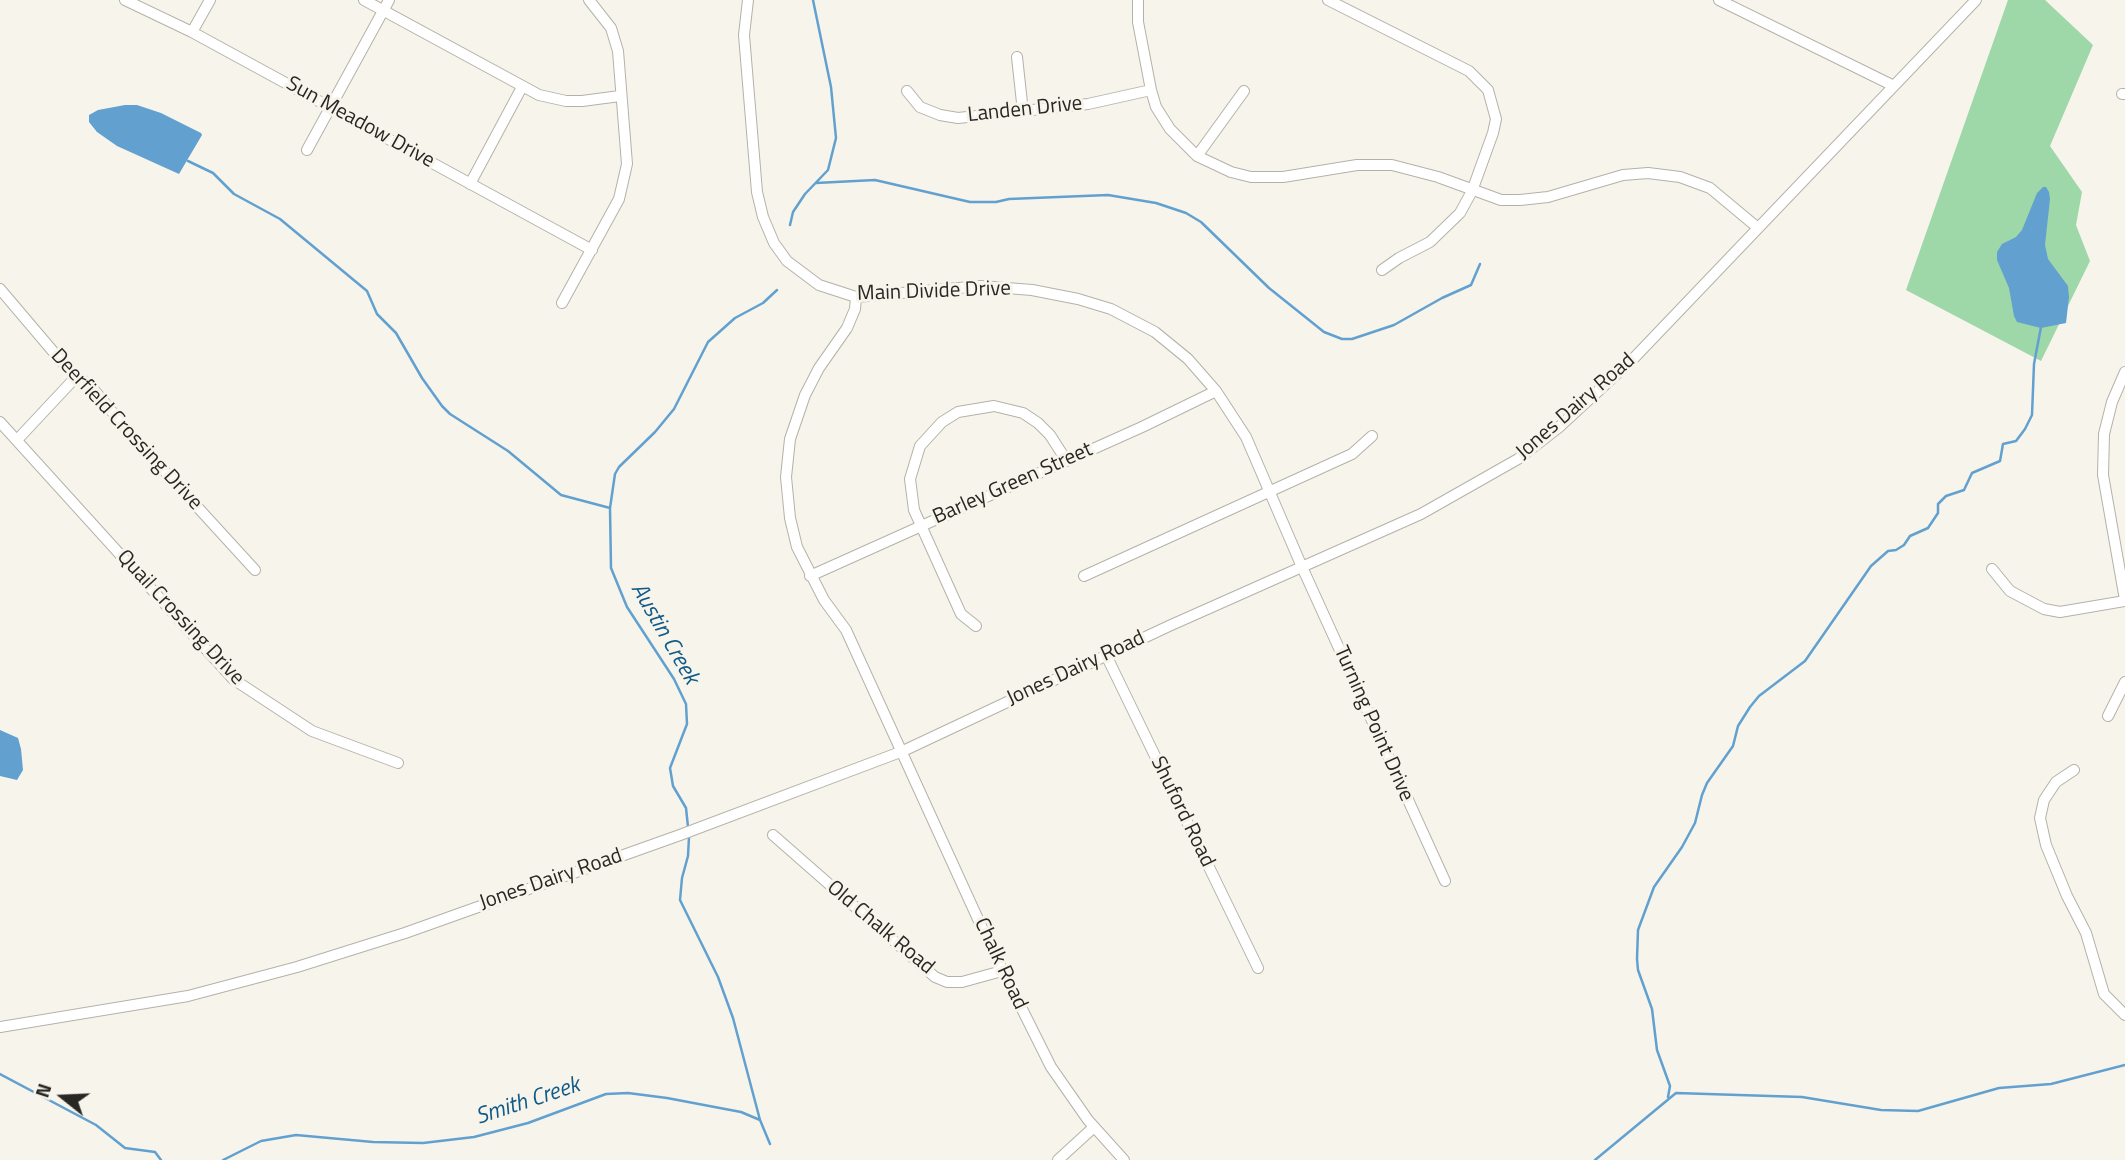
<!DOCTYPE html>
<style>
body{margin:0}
#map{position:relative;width:2125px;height:1160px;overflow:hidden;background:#f7f5eb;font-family:"Titillium Web",sans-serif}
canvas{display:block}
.north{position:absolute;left:28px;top:1062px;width:70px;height:70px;-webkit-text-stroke:5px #f7f5eb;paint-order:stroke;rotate:288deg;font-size:19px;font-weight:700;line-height:28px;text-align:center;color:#282723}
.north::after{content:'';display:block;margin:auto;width:24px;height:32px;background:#282723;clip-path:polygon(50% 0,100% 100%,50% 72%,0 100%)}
</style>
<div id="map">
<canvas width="2125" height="1160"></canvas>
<div class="north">N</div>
</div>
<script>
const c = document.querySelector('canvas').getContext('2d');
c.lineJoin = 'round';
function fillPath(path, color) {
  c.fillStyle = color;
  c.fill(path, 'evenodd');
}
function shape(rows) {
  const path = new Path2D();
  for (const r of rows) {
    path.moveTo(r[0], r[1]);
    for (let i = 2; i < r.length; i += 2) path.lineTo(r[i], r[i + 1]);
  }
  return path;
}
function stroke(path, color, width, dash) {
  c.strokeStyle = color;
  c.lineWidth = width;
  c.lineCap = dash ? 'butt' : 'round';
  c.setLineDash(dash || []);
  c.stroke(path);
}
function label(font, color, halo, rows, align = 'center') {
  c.font = font + ' "Titillium Web",sans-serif';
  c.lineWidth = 6;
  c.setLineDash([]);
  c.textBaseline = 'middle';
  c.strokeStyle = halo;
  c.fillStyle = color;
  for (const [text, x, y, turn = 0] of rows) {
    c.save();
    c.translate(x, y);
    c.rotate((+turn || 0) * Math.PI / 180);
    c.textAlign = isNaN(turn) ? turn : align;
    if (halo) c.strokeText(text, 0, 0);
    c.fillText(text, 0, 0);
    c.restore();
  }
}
fillPath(shape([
 [2008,0,2045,0,2093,45,2050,146,2082,192,2076,225,2090,261,2041,361,1906,290]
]), '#9ed7a8');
fillPath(shape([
 [125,105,137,105,161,113,201,133,202,135,179,174,117,146,97,132,89,122,89,115,98,110],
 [2043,187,2046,187,2049,192,2050,199,2045,245,2048,259,2068,286,2069,297,2066,323,2041,328,2017,322,2014,316,2009,288,1997,260,1997,252,2002,244,2016,237,2022,230,2037,193],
 [0,730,18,738,21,749,23,770,17,780,0,776]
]), '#62a0d0');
stroke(shape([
 [188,161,213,173,234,194,280,219,367,291,377,314,396,333,422,378,442,406,450,414,508,451,561,495,610,508],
 [816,183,875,180,970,202,996,202,1009,199,1108,195,1156,203,1186,213,1201,222,1269,288,1324,332,1342,339,1352,339,1394,325,1442,298,1471,285,1480,264],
 [790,225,793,212,805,194,828,170,836,138,831,87,813,0],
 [688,827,686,808,673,786,670,768,687,724,686,704,674,679,627,607,611,568,610,508,615,474,619,467,655,432,674,409,708,342,735,318,763,303,777,290],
 [689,837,688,856,682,878,680,900,718,977,733,1018,760,1120,770,1144],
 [0,1074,96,1125,125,1148,155,1152,161,1160],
 [1668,1097,1670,1086,1657,1050,1652,1009,1638,970,1637,959,1638,930,1654,887,1682,847,1695,823,1702,795,1707,783,1733,746,1738,726,1750,707,1759,696,1805,661,1871,566,1888,551,1896,550,1904,545,1910,536,1928,528,1938,513,1938,504,1946,496,1964,490,1972,473,2000,461,2003,444,2016,441,2025,429,2032,415,2034,364,2041,327],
 [223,1160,261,1141,296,1135,373,1142,423,1143,474,1137,528,1123,606,1094,628,1093,667,1098,741,1112,760,1120],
 [1595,1160,1676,1093,1802,1097,1881,1110,1918,1111,1999,1088,2051,1084,2125,1065]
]), '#62a0d0', 2.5);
const minor = shape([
 [125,0,192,32,592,250],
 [364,0,539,95,566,101,582,101,620,96],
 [748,0,744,35,757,192,763,217,774,243,787,261,819,285,856,297,981,286,1032,290,1078,299,1111,309,1155,332,1188,359,1216,391,1246,437,1302,567,1445,881],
 [1138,0,1138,22,1151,90,1156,107,1170,129,1197,156,1231,172,1251,177,1283,177,1357,165,1392,165,1438,177,1501,200,1520,200,1548,197,1623,175,1648,173,1680,177,1710,188,1758,228],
 [1328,0,1469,71,1488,90,1496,119,1493,133,1472,191,1460,213,1430,242,1399,258,1382,270],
 [1719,0,1894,86],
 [192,32,210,0],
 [1017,57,1023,112],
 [907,91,920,107,940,115,958,118,1088,104,1151,90],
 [2122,94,2125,94],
 [307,150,389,0],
 [1197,156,1244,91],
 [470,184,522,87],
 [0,289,73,375,90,385,127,430,255,570],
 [856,297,855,309,847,328,819,368,805,395,790,439,786,477,790,518,797,547,824,600,846,630,988,941,1051,1067,1088,1120,1124,1160],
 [562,303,619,199,627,164,618,51,611,28,589,0],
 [2125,372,2112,402,2104,434,2103,475,2125,600],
 [0,422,233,679,312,731,398,763],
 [17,440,75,378],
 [1992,569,2010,591,2044,609,2060,612,2125,601],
 [810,576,1142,427,1216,391],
 [1084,576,1352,454,1372,436],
 [976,626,961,614,914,510,910,479,920,446,942,422,958,412,994,406,1023,413,1038,423,1050,435,1066,460],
 [1106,655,1258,968],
 [2108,716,2125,682],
 [2074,770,2056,782,2044,800,2040,818,2046,845,2067,896,2086,933,2104,994,2125,1015],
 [773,835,935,977,947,982,962,982,1002,971],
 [0,1027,188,996,297,967,405,933,680,835,903,751,1169,626,1421,514,1518,459,1558,428,1633,359,1976,0],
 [1058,1160,1094,1127]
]);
stroke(minor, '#b4b2a8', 12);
stroke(minor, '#fff', 10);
label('21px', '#282723', '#f7f5eb', [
 ["Landen Drive",1025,110,-6],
 ["Sun Meadow Drive",360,123,29],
 ["Main Divide Drive",934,292,-2],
 ["Jones Dairy Road",1576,407,-41],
 ["Deerfield Crossing Drive",126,430,47],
 ["Barley Green Street",1013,484,-24],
 ["Quail Crossing Drive",180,618,47],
 ["Jones Dairy Road",1076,669,-25],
 ["Turning Point Drive",1373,724,66],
 ["Shuford Road",1182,812,64],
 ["Jones Dairy Road",551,880,-19],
 ["Old Chalk Road",880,928,40],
 ["Chalk Road",1000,964,65]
]);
label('italic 23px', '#125a89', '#f7f5eb', [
 ["Austin Creek",664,634,60],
 ["Smith Creek",528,1102,-18]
]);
</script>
